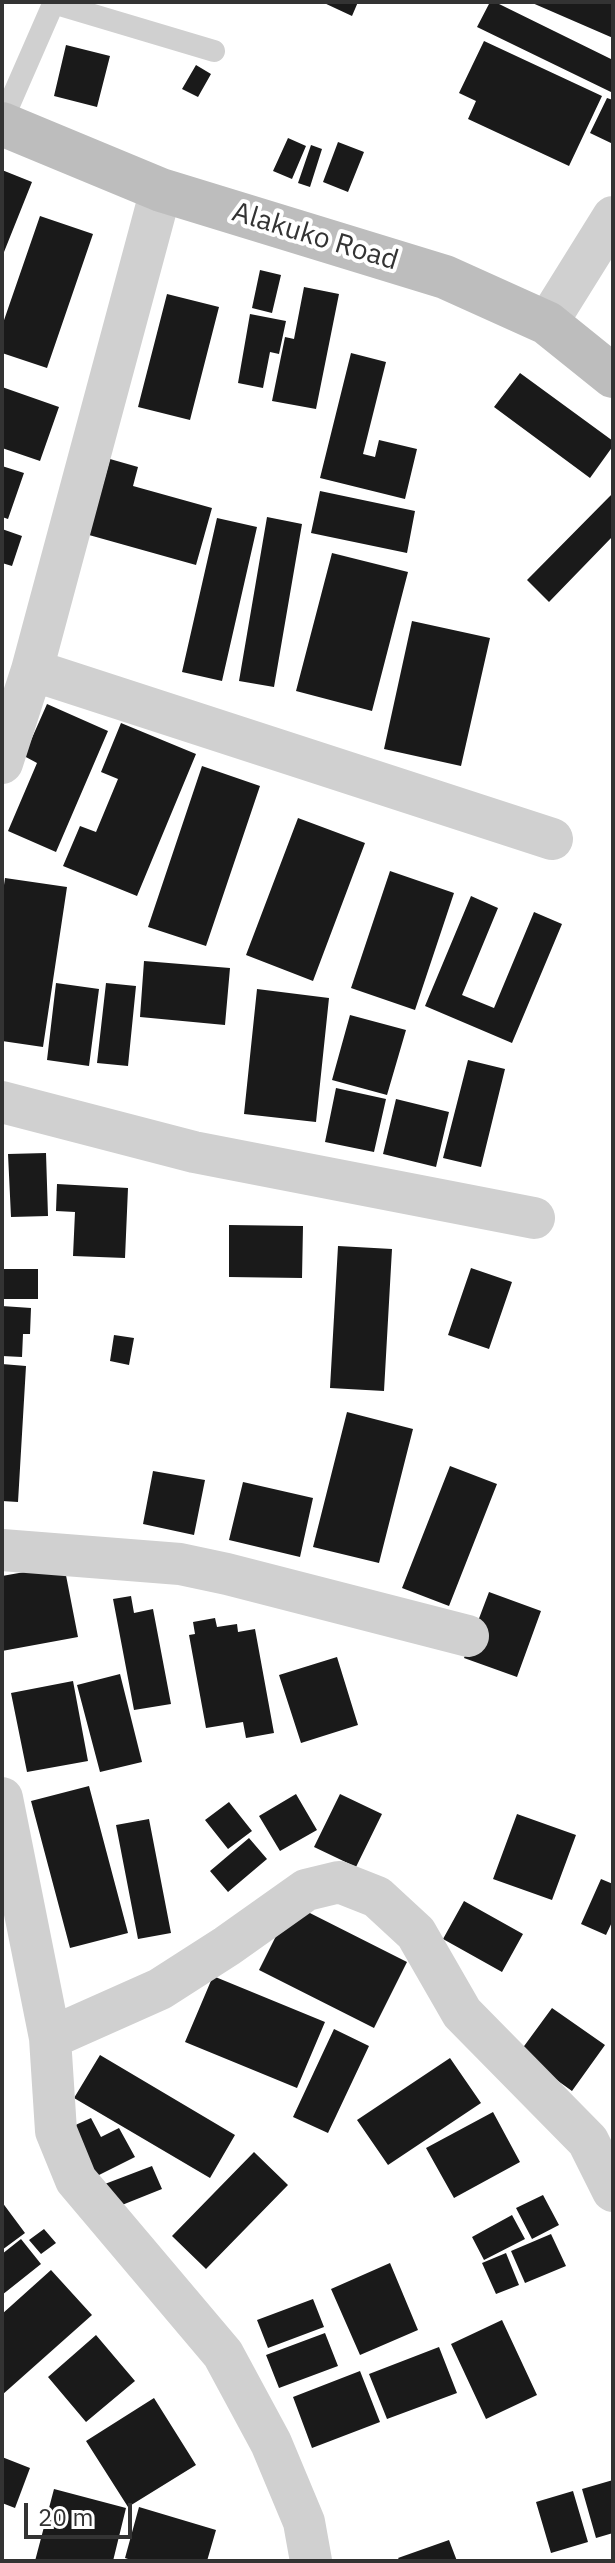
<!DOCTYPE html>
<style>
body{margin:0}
#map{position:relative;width:615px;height:2563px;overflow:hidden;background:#fff;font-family:"IBM Plex Sans",sans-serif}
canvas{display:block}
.frame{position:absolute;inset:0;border:4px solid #333;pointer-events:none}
.scale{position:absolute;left:24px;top:2503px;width:108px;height:36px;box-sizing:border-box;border:4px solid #333;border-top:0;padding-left:10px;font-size:24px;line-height:28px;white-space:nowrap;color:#333;-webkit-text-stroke:6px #fff;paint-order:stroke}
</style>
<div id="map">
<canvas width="615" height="2563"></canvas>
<div class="frame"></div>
<div class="scale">20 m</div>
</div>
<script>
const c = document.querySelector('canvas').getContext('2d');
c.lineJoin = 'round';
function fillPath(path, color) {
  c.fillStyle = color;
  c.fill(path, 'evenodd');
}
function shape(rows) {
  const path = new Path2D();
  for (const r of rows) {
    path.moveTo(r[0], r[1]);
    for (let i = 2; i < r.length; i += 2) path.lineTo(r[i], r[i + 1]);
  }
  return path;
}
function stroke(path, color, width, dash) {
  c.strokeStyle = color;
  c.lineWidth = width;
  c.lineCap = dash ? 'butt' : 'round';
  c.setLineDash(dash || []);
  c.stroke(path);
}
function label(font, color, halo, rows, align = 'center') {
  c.font = font + ' "IBM Plex Sans",sans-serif';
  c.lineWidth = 8;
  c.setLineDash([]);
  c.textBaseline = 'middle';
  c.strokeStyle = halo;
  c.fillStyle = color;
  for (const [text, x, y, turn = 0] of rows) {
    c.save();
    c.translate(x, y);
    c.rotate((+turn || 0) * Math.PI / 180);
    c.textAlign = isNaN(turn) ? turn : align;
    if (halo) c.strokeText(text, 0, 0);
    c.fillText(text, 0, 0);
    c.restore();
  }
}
fillPath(shape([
 [322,2,358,2,352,16],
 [490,2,495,2,613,60,613,93,477,27],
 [530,2,613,2,613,38],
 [484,41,602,96,569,166,468,119,476,101,459,93],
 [66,45,110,56,97,107,54,96],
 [196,65,211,74,198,97,182,89],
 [607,98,613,100,613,144,590,133],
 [288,138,306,146,292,179,273,171],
 [338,142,364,152,348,192,323,182],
 [311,145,322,149,310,187,298,183],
 [2,170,32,182,2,257],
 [40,216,93,234,47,368,2,353,2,326],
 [260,270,281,275,272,313,252,308],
 [304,287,339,294,316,409,272,401,285,337,294,339],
 [167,294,219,307,190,420,138,407],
 [250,314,286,321,279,354,270,352,263,388,238,383],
 [351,353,386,362,363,454,375,457,379,440,417,449,405,499,320,478],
 [520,373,613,441,613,446,590,478,494,407],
 [2,387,59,407,40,461,2,448],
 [110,459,138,467,133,486,212,508,196,565,89,535],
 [2,466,24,473,8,519,2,517],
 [320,491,415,511,407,553,311,533],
 [613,493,613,536,549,602,527,580],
 [267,517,302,524,274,687,239,681],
 [217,518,257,527,222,681,182,672],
 [2,529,22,536,12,566,2,563],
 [332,553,408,572,372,711,296,691],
 [412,621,490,638,461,766,384,749],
 [47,704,108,731,56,852,8,831,37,763,24,756],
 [121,723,196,754,137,896,63,866,80,826,96,832,118,779,101,772],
 [202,766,260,786,206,946,148,927],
 [298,818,365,843,313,981,246,955],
 [390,871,454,893,415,1010,351,988],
 [5,878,67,887,43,1047,2,1041,2,899],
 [471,896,498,908,462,995,494,1008,534,912,562,924,512,1043,425,1006],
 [144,961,230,968,225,1025,140,1017],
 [56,983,99,989,89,1066,47,1060],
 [106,983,136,986,128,1066,97,1063],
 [257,989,329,998,316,1122,244,1114],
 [350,1015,406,1030,387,1095,332,1080],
 [468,1060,505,1069,481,1167,443,1158],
 [336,1088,386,1099,374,1152,325,1142],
 [396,1099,449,1112,436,1167,383,1154],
 [46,1153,48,1216,11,1217,8,1154],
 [57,1184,128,1188,125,1258,73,1256,75,1212,56,1211],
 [229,1225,303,1226,302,1278,229,1277],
 [338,1246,392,1249,384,1391,330,1388],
 [471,1268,512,1282,489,1349,448,1335],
 [2,1269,38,1269,38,1299,2,1299],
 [2,1306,31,1308,30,1334,23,1334,22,1357,2,1356],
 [114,1335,134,1338,129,1365,110,1361],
 [2,1364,26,1366,18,1502,2,1501],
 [347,1412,413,1429,379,1563,313,1547],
 [450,1466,497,1484,449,1606,402,1588],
 [153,1471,205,1480,194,1535,143,1524],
 [243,1482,313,1498,300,1557,229,1540],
 [64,1565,78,1637,2,1651,2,1576],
 [489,1592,541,1611,517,1677,464,1658],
 [131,1596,134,1613,153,1609,171,1704,134,1710,113,1599],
 [215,1618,217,1627,237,1624,238,1632,255,1629,274,1733,246,1738,243,1722,206,1728,189,1635,195,1634,193,1622],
 [337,1657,358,1725,301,1743,279,1675],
 [120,1674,142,1762,100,1772,77,1685],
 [73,1681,88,1761,27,1772,11,1693],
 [89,1786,128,1933,70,1948,31,1801],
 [296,1794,317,1830,280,1851,259,1816],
 [340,1794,382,1814,356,1867,314,1847],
 [229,1802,252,1831,228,1849,205,1820],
 [517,1814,576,1835,552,1900,493,1879],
 [149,1819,171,1933,138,1939,116,1825],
 [249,1838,267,1859,228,1892,210,1871],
 [601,1879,613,1884,613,1920,606,1935,581,1924],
 [464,1901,523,1934,502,1972,443,1939],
 [292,1904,407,1962,374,2028,259,1970],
 [213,1976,325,2022,297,2088,185,2042],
 [552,2008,605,2045,572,2091,519,2053],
 [334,2029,369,2046,328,2133,293,2117],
 [100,2055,235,2135,210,2178,74,2098],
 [450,2058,481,2103,388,2165,357,2120],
 [493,2112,520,2162,454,2198,426,2148],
 [91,2118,101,2137,119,2128,135,2157,95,2177,71,2127],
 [254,2152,288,2185,206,2269,172,2236],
 [152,2166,162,2189,107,2211,97,2187],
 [543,2195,559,2225,532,2239,516,2208],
 [2,2202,25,2233,2,2250],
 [512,2215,525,2239,484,2260,472,2237],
 [44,2229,56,2243,41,2254,29,2240],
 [551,2234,566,2266,525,2283,511,2251],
 [21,2239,41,2264,2,2295,2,2254],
 [506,2253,519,2285,496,2294,482,2263],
 [390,2263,418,2330,360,2355,331,2289],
 [51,2270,92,2315,2,2395,2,2314],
 [313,2299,324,2327,268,2348,257,2320],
 [502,2320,537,2395,486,2419,451,2344],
 [325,2333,338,2366,279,2388,266,2355],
 [96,2335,135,2381,86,2422,48,2377],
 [439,2347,457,2393,387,2419,369,2374],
 [360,2371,380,2422,312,2448,293,2397],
 [154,2398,196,2465,128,2507,86,2441],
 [2,2457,30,2468,15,2508,2,2503],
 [613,2480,613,2533,596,2538,582,2489],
 [54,2489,126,2508,113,2561,35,2561],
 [573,2491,588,2542,551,2553,536,2502],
 [139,2507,216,2530,207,2561,134,2561,125,2558],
 [449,2540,457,2561,400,2561,398,2558]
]), '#1a1a1a');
stroke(shape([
 [53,3,214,51],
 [2,121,54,2]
]), '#d0d0d0', 22);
stroke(shape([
 [547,323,613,217],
 [32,670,552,839],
 [2,763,32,670,161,190],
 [2,1102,194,1152,534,1218],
 [2,1550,180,1564,227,1574,468,1636],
 [2,1798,50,2038,56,2131,76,2180,223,2354,271,2443,304,2522,311,2561],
 [50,2038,160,1989,227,1946,306,1890,339,1882,377,1897,416,1933,462,2013,588,2141,613,2191]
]), '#d0d0d0', 42);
stroke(shape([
 [2,124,161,190,445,277,547,323,613,376]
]), '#bdbdbd', 44);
label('28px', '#333', '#fff', [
 ["Alakuko Road",315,237,17]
]);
</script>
